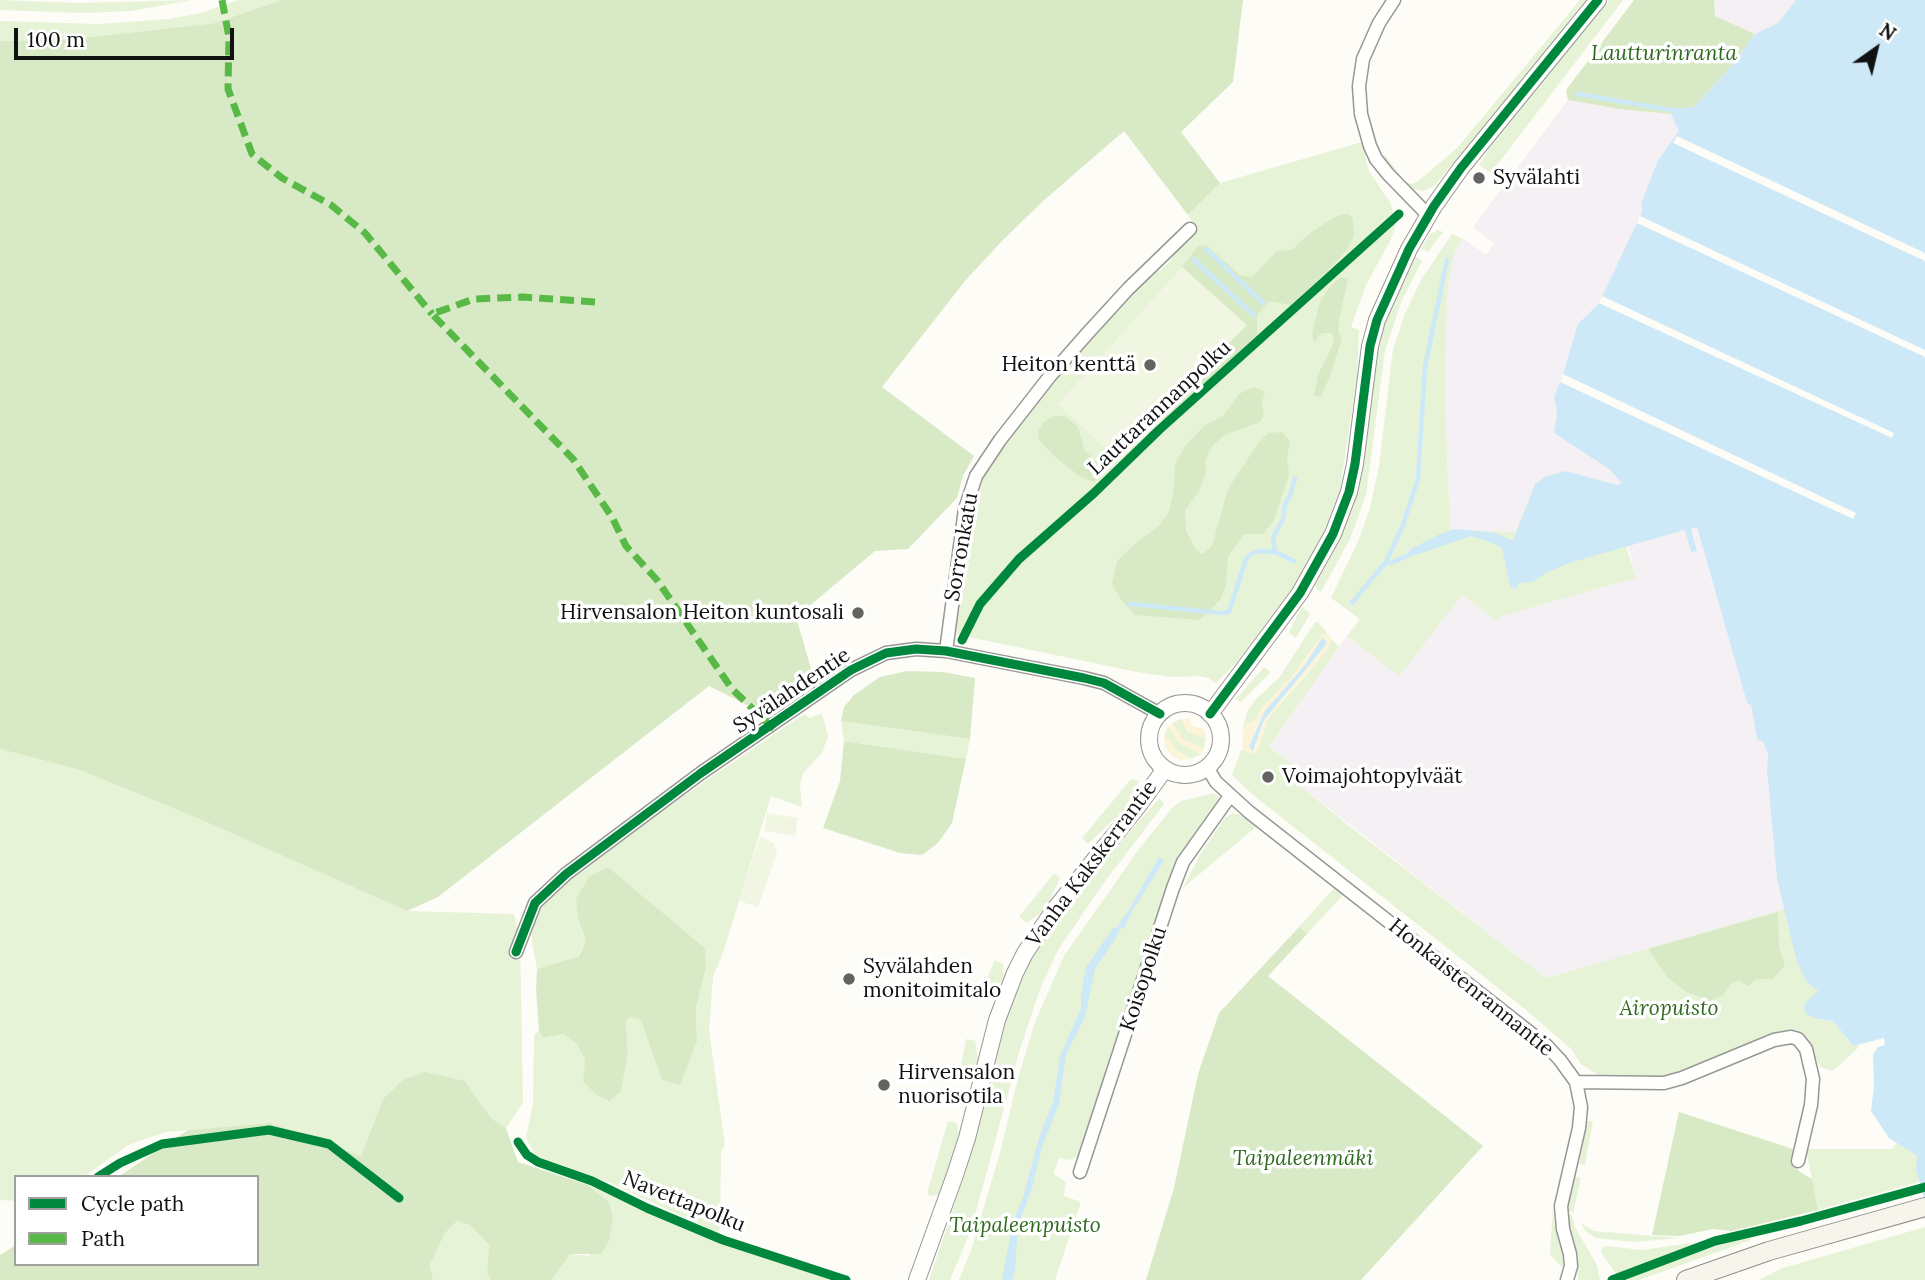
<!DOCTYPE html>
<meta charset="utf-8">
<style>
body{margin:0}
#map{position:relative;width:1925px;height:1280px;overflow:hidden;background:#fdfcf7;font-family:Lora,serif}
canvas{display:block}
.legend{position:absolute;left:14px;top:1175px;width:245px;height:91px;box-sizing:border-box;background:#fff;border:2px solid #a0a0a0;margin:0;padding:9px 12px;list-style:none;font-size:21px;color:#111}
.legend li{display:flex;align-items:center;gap:14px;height:35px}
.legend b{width:35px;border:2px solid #a0a0a0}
.north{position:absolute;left:1841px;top:14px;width:70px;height:70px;-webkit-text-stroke:5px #fff;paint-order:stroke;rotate:34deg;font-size:19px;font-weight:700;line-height:28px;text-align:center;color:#111}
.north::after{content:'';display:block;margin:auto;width:24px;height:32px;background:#111;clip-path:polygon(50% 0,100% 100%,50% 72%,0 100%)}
.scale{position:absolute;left:14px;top:28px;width:220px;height:32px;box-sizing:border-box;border:4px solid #111;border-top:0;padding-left:9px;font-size:21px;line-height:24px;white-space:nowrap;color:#111;-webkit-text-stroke:5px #fff;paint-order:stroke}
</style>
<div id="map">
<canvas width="1925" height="1280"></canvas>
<ul class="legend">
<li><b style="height:9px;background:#00873e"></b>Cycle path</li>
<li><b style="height:9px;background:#58b947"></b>Path</li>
</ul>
<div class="north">N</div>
<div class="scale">100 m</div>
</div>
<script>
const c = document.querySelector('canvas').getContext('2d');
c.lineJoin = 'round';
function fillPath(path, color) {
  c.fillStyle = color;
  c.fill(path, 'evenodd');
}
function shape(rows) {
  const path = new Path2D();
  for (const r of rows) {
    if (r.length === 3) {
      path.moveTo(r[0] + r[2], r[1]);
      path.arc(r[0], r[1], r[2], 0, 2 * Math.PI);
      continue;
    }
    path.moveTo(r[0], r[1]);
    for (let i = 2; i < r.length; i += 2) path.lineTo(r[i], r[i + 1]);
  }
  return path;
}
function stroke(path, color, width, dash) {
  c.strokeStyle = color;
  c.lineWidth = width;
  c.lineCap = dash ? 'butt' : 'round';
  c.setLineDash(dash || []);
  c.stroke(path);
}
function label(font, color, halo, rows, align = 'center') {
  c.font = font + ' Lora,serif';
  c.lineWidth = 7;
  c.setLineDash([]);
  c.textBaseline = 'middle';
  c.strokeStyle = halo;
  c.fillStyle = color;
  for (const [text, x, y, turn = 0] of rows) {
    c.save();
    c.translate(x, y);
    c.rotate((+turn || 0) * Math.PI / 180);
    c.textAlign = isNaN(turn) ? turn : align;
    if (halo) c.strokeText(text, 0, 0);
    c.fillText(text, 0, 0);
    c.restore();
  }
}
fillPath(shape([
 [1714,0,1796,0,1778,23,1755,34,1715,16],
 [1568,100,1619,109,1671,114,1680,131,1658,160,1641,204,1642,212,1599,303,1578,324,1563,374,1554,397,1557,414,1554,433,1609,469,1622,483,1619,485,1565,471,1547,476,1535,484,1515,532,1450,530,1445,395,1447,292,1455,250,1463,239,1486,255,1494,243,1473,227],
 [1697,527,1747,703,1751,705,1757,739,1763,742,1768,754,1767,770,1777,879,1785,910,1546,978,1298,784,1299,768,1269,747,1347,636,1399,675,1462,595,1497,621,1500,616,1636,578,1628,546,1686,530,1691,552,1696,551,1691,528]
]), '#f5f0f3');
fillPath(shape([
 [0,0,78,3,192,0,131,11,84,13,0,10],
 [238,0,281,0,215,23,73,39,0,41,0,21,98,24,169,19,201,13],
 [1580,0,1588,0,1434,186,1423,191,1407,188,1383,158,1385,155,1405,182,1411,184,1417,182,1458,147],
 [1609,0,1623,0,1491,173,1479,165,1503,126],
 [1362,142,1367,155,1365,156,1369,171,1391,204,1396,225,1390,241,1366,285,1351,327,1359,330,1357,379,1340,489,1318,547,1296,584,1236,663,1216,683,1208,678,1197,676,1171,677,1137,672,954,634,973,499,976,488,990,462,1060,372,1128,297,1156,270,1160,271,1172,259,1172,255,1192,239,1190,237,1198,229,1188,215,1220,183],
 [1438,230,1443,232,1428,252,1421,249,1430,234],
 [1452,234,1463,239,1455,250,1447,292,1445,395,1450,530,1515,532,1535,484,1547,476,1565,471,1618,485,1622,483,1609,469,1589,456,1642,475,1624,539,1636,578,1501,616,1497,621,1462,595,1399,676,1347,636,1360,619,1331,598,1359,539,1370,508,1379,466,1393,350,1404,316,1421,280],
 [1415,256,1422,261,1402,300,1385,351,1366,495,1350,539,1321,592,1316,588,1315,585,1329,561,1352,509,1362,468,1377,348,1386,317],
 [1303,607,1310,614,1296,638,1289,633,1301,608],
 [1315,622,1318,622,1327,633,1322,635,1294,674,1262,708,1254,722,1243,726,1248,710,1255,700,1279,678],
 [1332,639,1339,647,1269,747,1299,768,1298,784,1343,821,1546,978,1785,909,1821,940,1816,1019,1833,1021,1850,1043,1854,1046,1859,1044,1858,1048,1833,1071,1820,1067,1806,1039,1797,1030,1779,1033,1680,1074,1661,1078,1601,1077,1581,1064,1571,1049,1525,1009,1253,795,1232,775,1241,750,1258,749,1268,720,1273,712,1308,673],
 [1264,667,1271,672,1241,702,1236,699],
 [822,713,828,736,822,753,803,773,800,785,802,807,771,796,724,950,713,977,709,1030,725,1145,721,1152,720,1228,718,1233,611,1183,536,1156,526,1138,533,1103,534,1035,539,1030,543,1038,563,1034,579,1045,585,1060,584,1082,609,1100,621,1092,628,1053,626,1023,629,1017,641,1020,651,1044,697,1041,696,1008,706,968,705,948,608,867,578,920,586,941,578,956,537,969,532,943,532,922,535,911,561,885,584,871,641,825,804,714,810,718],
 [1181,719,1188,732,1206,738,1204,748,1182,739,1172,723],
 [841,721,970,739,966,759,844,741],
 [1168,727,1180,743,1201,754,1191,759,1176,750,1164,736],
 [0,749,80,770,204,821,407,911,514,914,520,940,523,1103,506,1128,491,1118,465,1081,383,1099,361,1156,271,1123,166,1132,130,1144,83,1177,16,1177,16,1201,0,1200],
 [1131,779,1139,781,1124,810,1088,844,1082,838],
 [1214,793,1220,799,1175,868,1116,1049,1079,1152,1077,1157,1069,1160,1059,1158,1053,1174,1066,1182,1064,1196,1081,1202,1055,1280,959,1280,972,1247,1000,1153,1018,1078,1035,1022,1064,956,1139,849,1172,808,1181,801],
 [1160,798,1164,804,1103,884,1058,950,1040,989,1020,1049,971,1230,950,1280,929,1280,967,1168,1006,1020,1031,959,1043,938,1090,876],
 [1233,813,1241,815,1256,827,1183,888,1201,853,1225,818],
 [1054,873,1060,878,1048,904,1043,911,1027,923,1019,917],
 [1334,888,1343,895,1307,934,1299,927],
 [995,960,1003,964,1004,979,988,996,980,994],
 [966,1039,975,1041,978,1059,968,1077,959,1075],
 [948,1121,957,1123,959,1140,939,1195,930,1196,927,1193],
 [1587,1121,1593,1121,1585,1165,1579,1164],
 [1897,1143,1917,1156,1919,1182,1818,1210,1806,1149,1892,1149],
 [1575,1177,1581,1178,1573,1213,1566,1210],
 [588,1185,709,1239,831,1280,552,1280,570,1254,590,1256,609,1202],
 [1553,1206,1554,1222,1563,1255,1564,1264,1561,1267,1550,1254],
 [1567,1214,1572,1215,1575,1227,1597,1265,1600,1280,1578,1280,1577,1259],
 [457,1221,470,1225,489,1245,487,1272,491,1280,433,1280,430,1265,445,1233],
 [1581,1223,1594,1231,1680,1238,1633,1242,1596,1238,1585,1231],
 [1925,1227,1925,1280,1759,1280,1783,1268],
 [1750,1237,1751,1240,1639,1280,1622,1280,1688,1254],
 [1691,1243,1694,1245,1616,1274,1601,1252,1602,1248,1607,1246,1642,1250]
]), '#e7f3d7');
fillPath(shape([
 [281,0,1243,0,1233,82,1181,132,1220,183,1188,215,1124,131,1042,202,1002,241,965,281,882,387,974,456,963,476,957,498,908,549,875,551,796,617,815,682,769,716,709,686,438,897,407,911,204,821,80,770,0,749,0,41,73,39,215,23],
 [1634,0,1714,0,1715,16,1755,34,1731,67,1695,106,1689,108,1672,108,1671,114,1619,109,1568,100,1566,90],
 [1348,214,1353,218,1354,236,1346,251,1327,271,1291,305,1269,301,1257,315,1257,335,1168,417,1162,420,1159,418,1155,413,1247,326,1182,267,1198,246,1206,245,1240,275,1252,277,1277,251,1292,250,1305,237,1325,223,1339,215],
 [1340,277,1348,278,1339,320,1338,332,1342,338,1330,376,1321,397,1314,396,1318,375,1334,342,1332,333,1322,333,1314,342,1312,335,1319,304,1328,289],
 [1254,387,1265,392,1262,402,1264,416,1260,422,1225,435,1213,445,1205,460,1206,473,1198,493,1185,510,1186,531,1196,550,1203,554,1212,546,1228,489,1257,445,1268,433,1282,432,1290,441,1287,457,1289,474,1274,520,1263,534,1244,534,1228,557,1226,586,1220,600,1200,620,1135,615,1120,598,1112,584,1117,561,1137,542,1159,526,1169,512,1174,487,1175,464,1186,445,1204,426,1223,416,1239,394],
 [1054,416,1065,416,1078,427,1084,449,1100,467,1099,477,1094,482,1081,477,1056,458,1039,440,1038,431,1043,422],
 [907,671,943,672,975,678,970,739,841,721,844,707,854,695,880,677],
 [844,741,966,759,952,823,938,843,922,855,900,853,823,828,840,781],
 [608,867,705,948,706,968,696,1008,697,1041,680,1085,662,1080,641,1020,629,1017,626,1023,628,1053,621,1092,609,1101,597,1095,583,1082,585,1060,578,1045,563,1034,543,1038,539,1030,536,988,537,969,579,956,586,941,578,919,576,899,589,877],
 [1778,912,1779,948,1785,965,1773,979,1756,979,1748,986,1739,980,1731,984,1723,995,1710,1001,1686,992,1667,977,1648,949],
 [1299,927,1307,934,1268,976,1483,1146,1361,1280,1146,1280,1174,1188,1198,1074,1219,1013],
 [425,1072,465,1081,491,1118,506,1128,518,1162,588,1185,609,1202,613,1217,609,1241,601,1254,570,1254,552,1280,491,1280,487,1273,489,1245,470,1225,457,1221,445,1233,430,1265,433,1280,0,1280,0,1255,16,1245,16,1264,257,1264,257,1177,118,1177,188,1130,271,1123,361,1156,383,1099,403,1080],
 [1679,1112,1793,1149,1790,1162,1800,1172,1812,1179,1818,1210,1732,1231,1713,1229,1680,1236,1652,1235]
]), '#d8eac5');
fillPath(shape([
 [1327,633,1332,639,1327,650,1273,712,1268,720,1258,749,1254,754,1250,754,1242,748,1243,726,1254,721,1262,708,1294,674,1322,635],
 [1322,639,1325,646,1264,720,1255,748,1255,731,1264,712,1305,665],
 [1181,719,1190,719,1192,726,1204,729,1206,738,1189,733],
 [1172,723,1184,740,1204,748,1201,754,1177,741,1168,727],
 [1164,736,1170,740,1176,750,1191,759,1181,760,1172,756,1165,747]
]), '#fcf4d9');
fillPath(shape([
 [1182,267,1247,325,1111,454,1058,404],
 [767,813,798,818,795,836,764,831],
 [760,836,774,843,777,853,758,907,739,901]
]), '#f0f6e1');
fillPath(shape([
 [1796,0,1925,0,1925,1202,1916,1169,1917,1156,1889,1138,1871,1111,1874,1087,1873,1054,1878,1047,1885,1045,1884,1038,1853,1046,1833,1021,1817,1019,1807,1015,1804,1009,1805,1003,1818,991,1806,981,1797,962,1777,879,1767,770,1768,754,1763,742,1757,739,1751,705,1747,703,1697,527,1691,529,1697,551,1691,552,1685,530,1569,563,1546,573,1533,582,1519,583,1516,589,1510,586,1502,548,1492,543,1471,536,1416,555,1411,554,1409,550,1440,534,1456,529,1496,533,1513,541,1535,484,1547,476,1565,471,1618,485,1622,483,1609,469,1554,433,1557,414,1554,397,1563,374,1578,324,1599,303,1642,212,1641,204,1658,160,1679,131,1671,114,1672,108,1689,108,1695,106,1731,67,1755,34,1778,23],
 [1322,638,1327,642,1325,646,1264,720,1253,751,1249,747,1264,712,1305,665],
 [1159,857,1164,860,1157,872,1131,913,1125,927,1119,930,1118,935,1095,969,1085,1017,1066,1055,1059,1104,1042,1147,1032,1188,1018,1226,1015,1271,1012,1280,1002,1280,1013,1222,1023,1197,1039,1138,1053,1102,1060,1056,1081,1008,1081,994,1086,967,1113,928,1119,926,1118,925,1127,913]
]), '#cde8f7');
fillPath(shape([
 [1677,136,1925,253,1925,261,1673,143],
 [1640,216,1925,350,1925,357,1637,223],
 [1602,296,1894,433,1892,438,1599,303],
 [1563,374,1856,513,1853,519,1560,382]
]), '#fdfcf7');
stroke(shape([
 [1577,94,1671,110],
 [1206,249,1263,303],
 [1193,259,1254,315],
 [1294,561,1275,552,1273,538,1283,519,1285,504,1290,496,1295,479],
 [1386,562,1403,525,1418,479,1425,367,1447,260],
 [1352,603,1386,562,1391,563,1411,554],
 [1130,604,1222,613,1229,612,1246,559,1251,554,1259,551,1275,552]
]), '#cde8f7', 4.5);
const minor = shape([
 [1394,0,1379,23,1363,59,1359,86,1361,114,1370,146,1376,159,1388,174,1428,215],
 [946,651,965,509,976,476,1000,440,1050,376,1086,335,1128,289,1190,229],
 [1207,767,1216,782,1249,812,1547,1046,1560,1060,1576,1082,1581,1107,1579,1128,1561,1206,1563,1229,1570,1254,1571,1266,1567,1280],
 [516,952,535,903,566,874,701,773,851,670,886,653,916,649,946,651,1084,678,1104,683,1160,714],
 [1576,1082,1664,1083,1682,1078,1774,1040,1791,1037,1798,1039,1806,1049,1813,1079,1811,1105,1798,1161],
 [1080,1172,1173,888,1183,862,1230,796]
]);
const tertiary = shape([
 [1185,739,36],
 [1210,714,1300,593,1333,534,1349,492,1355,464,1370,346,1377,320,1409,249,1434,206,1461,168,1598,0],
 [917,1280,955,1175,967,1138,997,1020,1015,973,1025,953,1054,910,1138,806,1165,769]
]);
const secondary = shape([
 [1686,1280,1769,1251,1925,1207]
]);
stroke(minor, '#979795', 15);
stroke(tertiary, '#979795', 18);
stroke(secondary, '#8e8d8b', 20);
stroke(minor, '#fffffe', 12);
stroke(tertiary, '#fffffe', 16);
stroke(secondary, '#f6f4eb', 18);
stroke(shape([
 [222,0,229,37,228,89,252,154,282,178,331,205,365,233,432,314],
 [595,302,523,297,474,299,432,314,573,459,612,517,626,546,657,580,732,689,774,729]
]), '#58b947', 7, [14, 7]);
stroke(shape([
 [962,640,980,604,1019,559,1094,493,1159,430,1399,214],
 [1210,714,1300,593,1333,534,1349,492,1355,464,1370,346,1377,320,1409,249,1434,206,1461,168,1598,0],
 [516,952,535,903,566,874,701,773,851,670,886,653,916,649,946,651,1084,678,1104,683,1160,714],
 [518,1142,527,1155,538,1162,592,1181,647,1208,723,1240,846,1280],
 [98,1177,120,1163,162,1144,269,1130,329,1144,399,1198],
 [1612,1280,1715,1241,1801,1221,1925,1187]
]), '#00873e', 9);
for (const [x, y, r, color] of [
 [1479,178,7,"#646362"],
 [1150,365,7,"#646362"],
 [858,613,7,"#646362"],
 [1268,777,7,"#646362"],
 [849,979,7,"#646362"],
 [884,1085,7,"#646362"]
]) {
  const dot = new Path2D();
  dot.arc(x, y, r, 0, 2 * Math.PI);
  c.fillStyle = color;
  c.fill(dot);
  stroke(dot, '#fff', 2.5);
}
label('italic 21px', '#2f6b1f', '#fff', [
 ["Lautturinranta",1664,54],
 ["Airopuisto",1669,1009],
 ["Taipaleenmäki",1303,1159],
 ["Taipaleenpuisto",1025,1226]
]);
label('21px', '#111', '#fff', [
 ["Syvälahti",1493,178],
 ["Heiton kenttä",1136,365,"right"],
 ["Hirvensalon Heiton kuntosali",844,613,"right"],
 ["Voimajohtopylväät",1282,777],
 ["Syvälahden",863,967],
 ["monitoimitalo",863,991],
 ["Hirvensalon",898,1073],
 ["nuorisotila",898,1097]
], 'left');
label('21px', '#111', '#fff', [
 ["Lauttarannanpolku",1160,408,-43],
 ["Sorronkatu",962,547,-80],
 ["Syvälahdentie",792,691,-34],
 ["Vanha Kakskerrantie",1092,864,-53],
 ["Koisopolku",1144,979,-72],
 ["Honkaistenrannantie",1471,988,39],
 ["Navettapolku",684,1202,22]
]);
</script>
